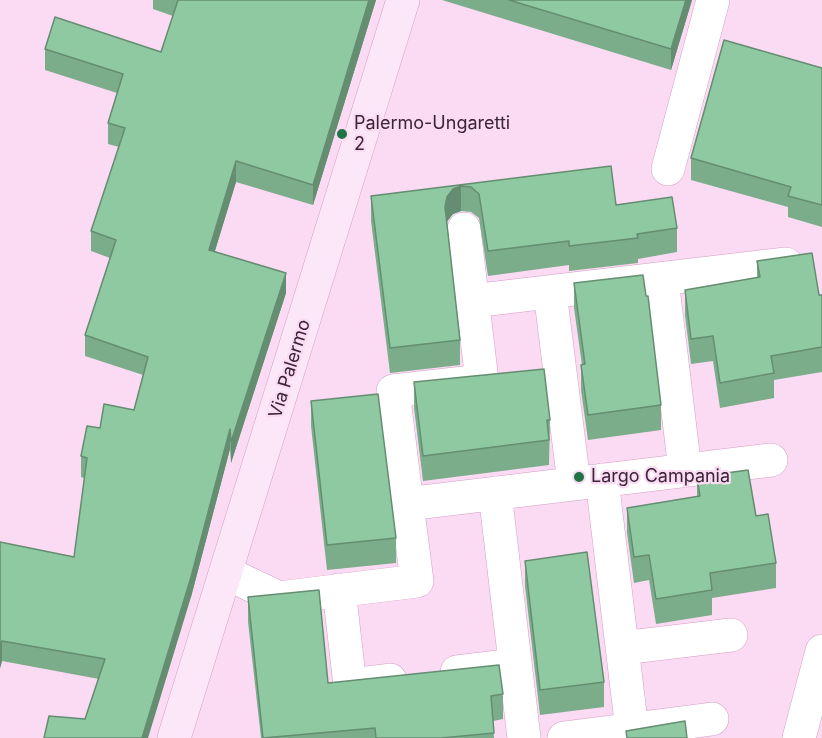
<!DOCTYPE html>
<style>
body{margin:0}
canvas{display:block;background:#fbdaf3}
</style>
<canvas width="822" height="738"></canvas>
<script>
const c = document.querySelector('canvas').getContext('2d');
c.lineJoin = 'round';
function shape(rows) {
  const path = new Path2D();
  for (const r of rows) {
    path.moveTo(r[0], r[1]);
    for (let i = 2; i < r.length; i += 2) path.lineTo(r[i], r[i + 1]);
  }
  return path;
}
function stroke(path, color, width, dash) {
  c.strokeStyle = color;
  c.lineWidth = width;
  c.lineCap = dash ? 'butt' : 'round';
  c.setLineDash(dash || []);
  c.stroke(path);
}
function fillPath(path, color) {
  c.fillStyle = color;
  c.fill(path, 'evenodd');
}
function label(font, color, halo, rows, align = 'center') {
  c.font = font + ' Inter,sans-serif';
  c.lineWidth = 4.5;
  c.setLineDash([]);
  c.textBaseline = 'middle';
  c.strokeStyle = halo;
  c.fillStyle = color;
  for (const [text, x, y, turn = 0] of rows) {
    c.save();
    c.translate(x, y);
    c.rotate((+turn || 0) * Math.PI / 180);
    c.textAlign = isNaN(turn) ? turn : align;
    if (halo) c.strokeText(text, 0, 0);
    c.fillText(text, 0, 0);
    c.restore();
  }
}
const street = shape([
 [668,169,713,0],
 [662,279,685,470],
 [550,292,574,483],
 [472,301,786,264],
 [602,480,632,730],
 [495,493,524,738],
 [407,504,393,391,482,381,464,229],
 [226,573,279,598,417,581,407,504,771,460],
 [339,590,350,685,390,680],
 [622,648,731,635],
 [457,672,515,665],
 [564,738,712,719],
 [799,738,822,651]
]);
const secondary = shape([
 [174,738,403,0]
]);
stroke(street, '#d39ec6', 34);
stroke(secondary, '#d39ec6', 34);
stroke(street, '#fff', 33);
stroke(secondary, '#fce7f8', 33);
fillPath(shape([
 [153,0,376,0,313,205,236,182,215,251,286,293,231,463,230,449,191,597,85,719,99,679,2,661,0,668,0,542,74,557,84,478,81,477,81,456,100,428,134,410,143,375,85,356,85,335,110,258,91,251,91,231,119,147,108,144,108,123,117,93,45,70,45,49,161,52,173,16,153,9],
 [442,0,692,0,671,70],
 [822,68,822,227,788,217,788,207,691,180,691,158],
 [611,166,616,205,677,228,677,252,638,259,638,263,569,271,569,265,488,276,479,218,471,212,461,211,453,214,447,222,460,340,460,365,390,373,371,221,371,196],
 [757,261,819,295,822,295,822,372,774,380,774,398,720,408,713,361,691,364,685,315,685,290,757,278],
 [574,283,661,405,661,430,588,440,581,390,581,365,582,365,574,308],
 [414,382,550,420,549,465,423,481,414,408],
 [311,401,396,538,396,563,327,570,311,426],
 [697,477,756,516,776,563,776,588,712,598,712,615,656,624,649,580,634,583,627,533,627,508,697,497],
 [525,561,604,682,604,707,540,715,525,586],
 [248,597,328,683,503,694,503,719,493,721,494,738,261,738,248,622]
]), '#7bad8b');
fillPath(shape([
 [369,0,376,0,313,205,313,185],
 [686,0,692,0,671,70,671,49],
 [236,161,236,182,209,270,209,250],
 [461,186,461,211,453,214,447,221,445,207,447,197,453,189],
 [286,273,286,293,231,463,231,442],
 [230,429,230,449,191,597,148,738,142,738],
 [2,641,2,661,0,668,0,647]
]), '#648d71');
const building = shape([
 [178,0,369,0,313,185,236,161,209,250,286,273,231,442,230,429,191,577,142,738,44,738,49,716,85,719,105,659,2,641,0,647,0,542,74,557,87,458,81,456,87,426,100,428,104,404,134,410,148,357,85,335,116,240,91,231,125,128,108,123,123,74,45,49,55,17,161,52,178,0],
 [509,0,686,0,671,49,509,0],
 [724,40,822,68,822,205,788,196,791,187,691,158,724,40],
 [611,166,616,205,672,197,677,228,637,234,638,238,569,246,569,241,488,251,479,194,471,187,461,186,453,189,447,197,445,207,460,340,390,348,371,196,611,166],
 [812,253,819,295,822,295,822,347,771,356,774,373,720,383,713,336,691,339,685,290,760,277,757,261,812,253],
 [643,275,646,296,648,296,661,405,588,415,581,365,585,364,574,283,643,275],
 [544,369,550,420,547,420,549,440,423,456,414,382,544,369],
 [378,394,396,538,327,545,311,401,378,394],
 [748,470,756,516,768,514,776,563,710,573,712,590,656,599,649,555,634,557,627,508,700,496,697,477,748,470],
 [587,552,604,682,540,690,525,561,587,552],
 [319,590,328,683,499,665,503,694,491,696,494,733,441,738,376,738,375,728,263,738,248,597,319,590],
 [685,721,687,738,627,738,626,731,685,721]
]);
fillPath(building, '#8fc9a2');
stroke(building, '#648d71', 1.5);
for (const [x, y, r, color] of [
 [342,134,6,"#207446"],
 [579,477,6,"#207446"]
]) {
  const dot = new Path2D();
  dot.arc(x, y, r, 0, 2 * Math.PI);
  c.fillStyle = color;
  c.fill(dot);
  stroke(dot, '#fbdaf3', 2);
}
label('18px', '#3a2536', '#fbdaf3', [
 ["Palermo-Ungaretti",354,124],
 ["2",354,145],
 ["Largo Campania",591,477]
], 'left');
label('18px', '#3a2536', '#fbdaf3', [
 ["Via Palermo",290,369,-73]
]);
</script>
